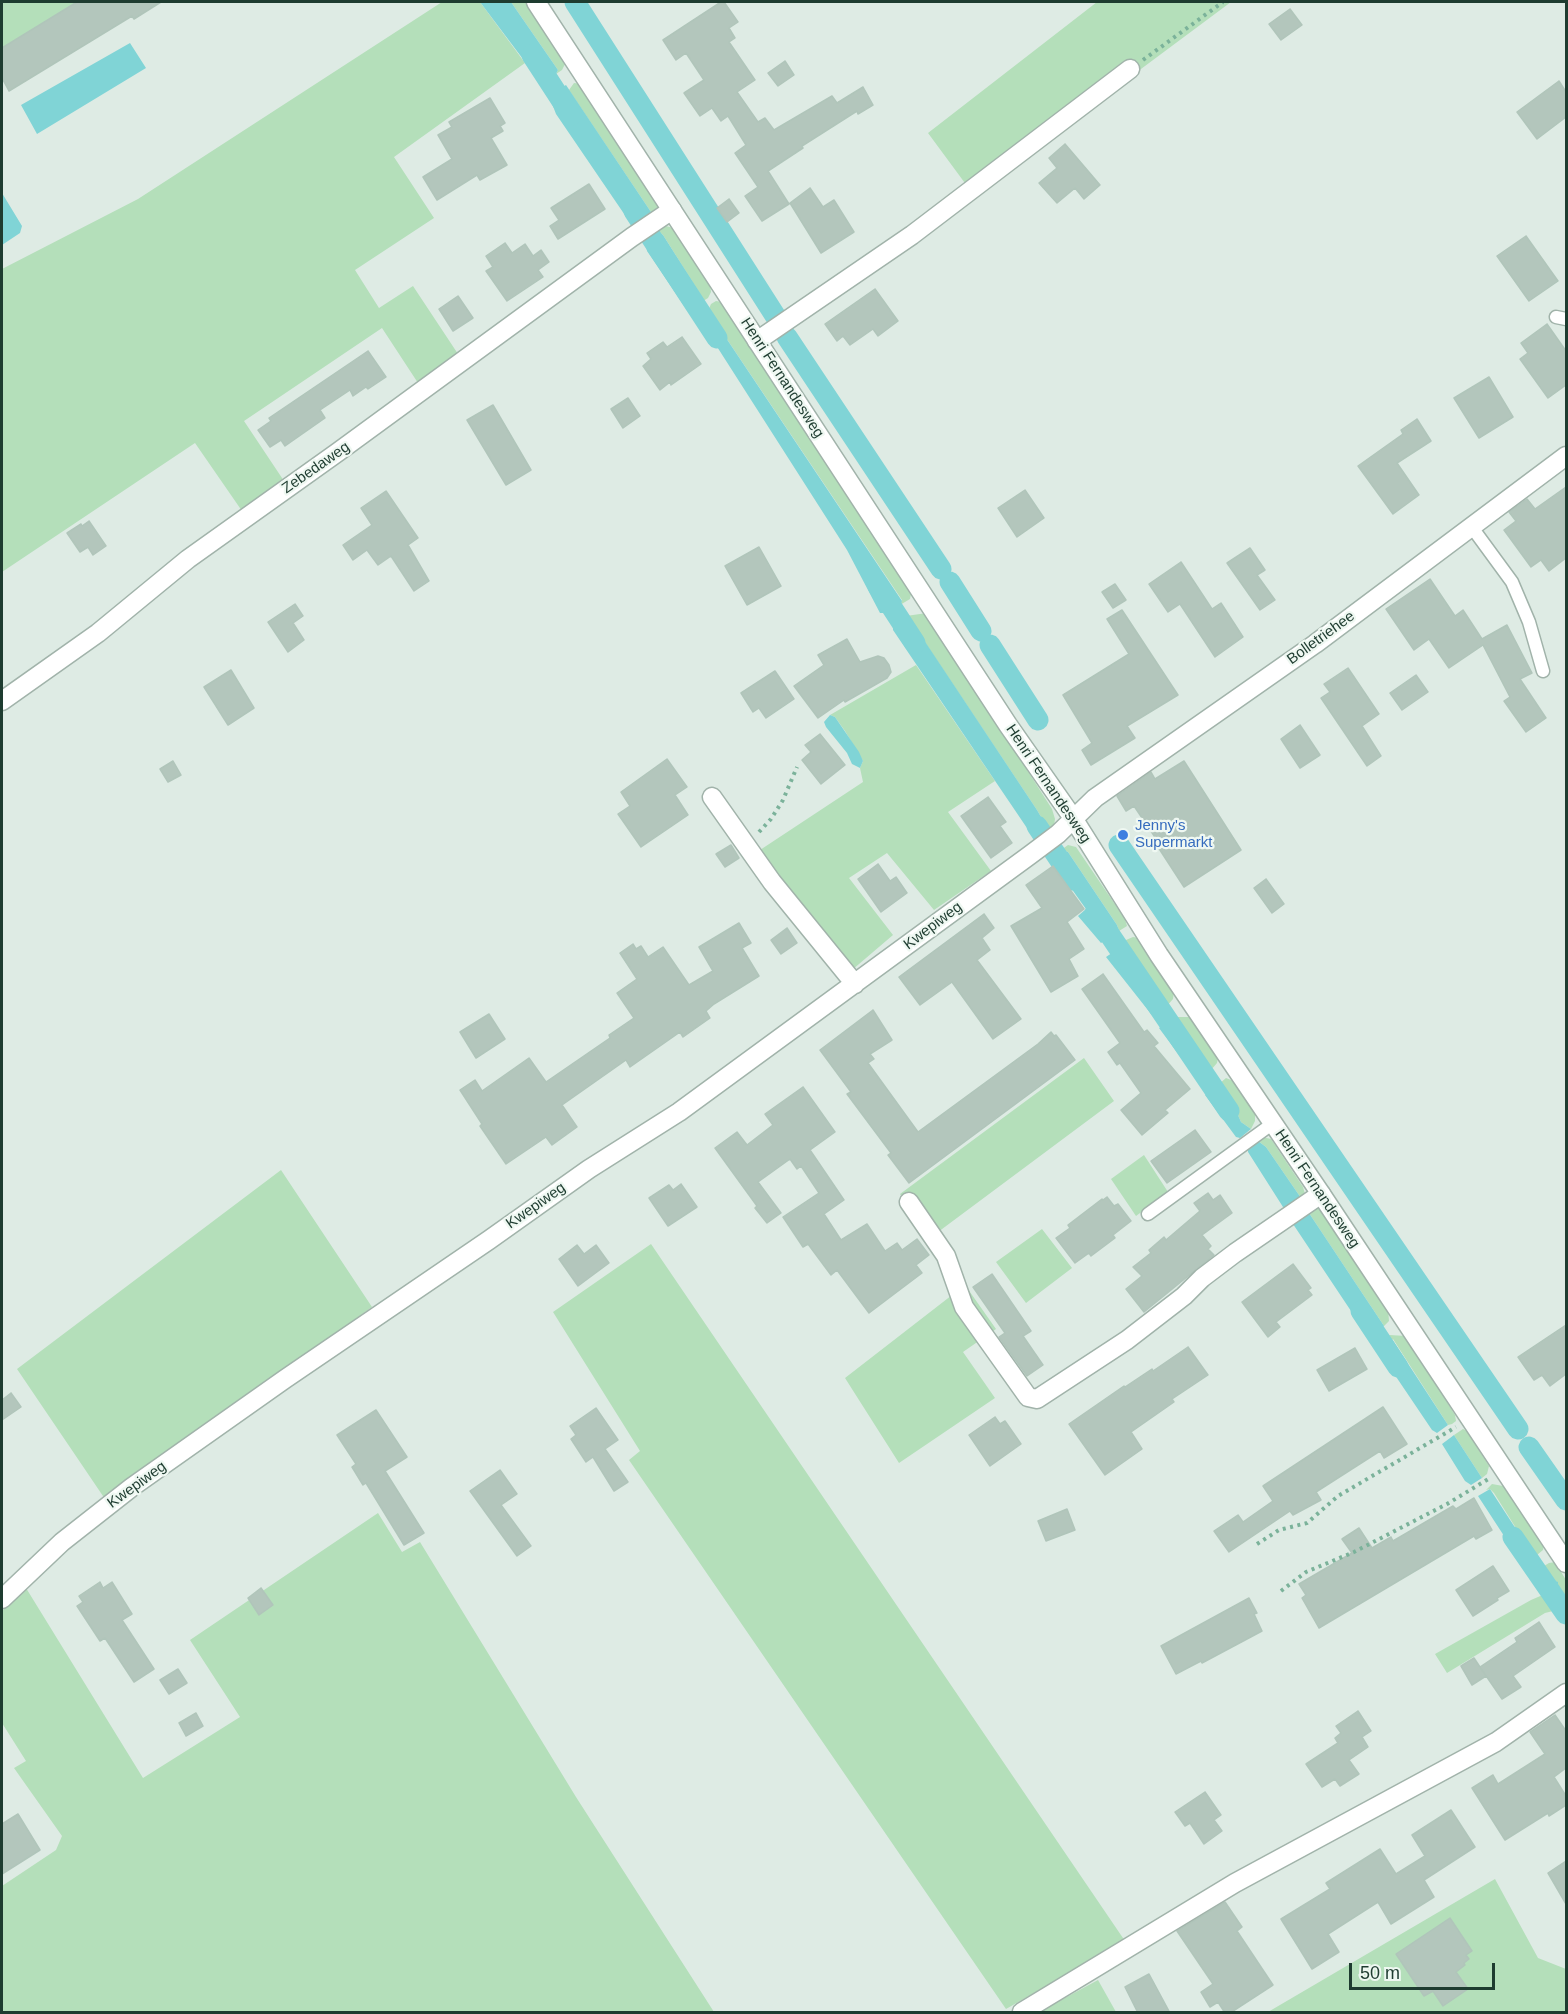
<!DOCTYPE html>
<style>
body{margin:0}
#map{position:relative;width:1568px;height:2014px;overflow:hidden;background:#deebe4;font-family:Helvetica,sans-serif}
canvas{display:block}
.frame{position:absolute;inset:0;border:3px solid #1e3c30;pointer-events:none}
.scale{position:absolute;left:1349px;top:1963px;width:146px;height:27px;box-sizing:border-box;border:3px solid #1e3c30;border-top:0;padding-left:8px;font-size:18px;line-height:21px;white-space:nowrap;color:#1e3c30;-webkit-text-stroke:4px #eff8f2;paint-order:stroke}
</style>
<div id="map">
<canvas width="1568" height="2014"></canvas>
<div class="frame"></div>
<div class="scale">50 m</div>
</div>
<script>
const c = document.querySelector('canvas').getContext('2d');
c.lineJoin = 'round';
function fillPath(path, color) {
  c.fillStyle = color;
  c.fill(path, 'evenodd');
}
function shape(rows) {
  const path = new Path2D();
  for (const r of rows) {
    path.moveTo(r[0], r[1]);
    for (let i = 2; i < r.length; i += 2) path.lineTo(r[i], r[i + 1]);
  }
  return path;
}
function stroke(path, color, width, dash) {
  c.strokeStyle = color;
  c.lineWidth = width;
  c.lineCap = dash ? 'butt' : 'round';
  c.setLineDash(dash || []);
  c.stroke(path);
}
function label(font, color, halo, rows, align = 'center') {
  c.font = font + ' Helvetica,sans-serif';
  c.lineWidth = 4.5;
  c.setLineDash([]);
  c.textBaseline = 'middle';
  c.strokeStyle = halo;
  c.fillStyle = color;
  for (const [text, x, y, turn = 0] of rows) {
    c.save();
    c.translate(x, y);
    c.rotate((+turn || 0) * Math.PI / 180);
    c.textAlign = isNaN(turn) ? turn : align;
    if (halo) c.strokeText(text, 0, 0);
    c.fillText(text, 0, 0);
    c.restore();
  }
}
fillPath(shape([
 [2,2,89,2,2,56],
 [442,2,480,2,525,63,394,157,434,218,355,270,379,308,413,286,458,354,418,383,382,328,244,421,284,481,242,511,195,443,2,572,2,269,138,199],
 [511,2,527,2,563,59,565,64,562,70,556,74,558,70],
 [1097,2,1231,2,973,194,928,133],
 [574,83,582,84,658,202,658,209,653,215,569,90],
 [666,226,673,228,710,284,711,292,708,298,700,303,702,297,663,235,658,231,659,228],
 [716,301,722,302,911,594,910,599,900,605,902,600,708,311,711,304],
 [927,613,1052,809,1055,819,1054,826,1048,829,1037,810,908,617,906,616],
 [916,665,995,781,948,812,991,871,934,910,887,853,849,878,893,935,852,970,757,852,863,782,860,768,863,761,845,731,835,717,830,715],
 [1068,845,1076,847,1125,919,1127,926,1119,931,1117,925,1068,852,1061,850],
 [1133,937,1139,938,1174,991,1173,999,1166,1007,1125,944,1126,940],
 [1176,1017,1192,1017,1218,1058,1217,1063,1211,1070,1208,1070],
 [1084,1058,1114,1101,930,1238,900,1194],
 [1226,1078,1236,1082,1255,1111,1255,1121,1251,1129,1241,1122,1230,1097,1219,1084],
 [1262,1137,1271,1139,1303,1187,1305,1194,1301,1198,1266,1147,1258,1141],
 [1144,1155,1168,1192,1136,1216,1111,1179],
 [281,1170,372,1307,105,1499,17,1369],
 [1316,1208,1321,1210,1388,1309,1389,1321,1384,1326,1309,1213],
 [1042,1229,1072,1268,1026,1303,996,1262],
 [651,1244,1125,1941,1006,2009,629,1460,640,1451,553,1312],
 [965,1285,996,1329,963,1352,995,1398,899,1463,845,1378],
 [1390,1335,1406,1336,1455,1415,1456,1421,1452,1424,1448,1425,1393,1339,1387,1341,1384,1339],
 [1463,1429,1467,1431,1489,1466,1487,1474,1482,1478,1454,1435],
 [1492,1484,1503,1486,1544,1545,1543,1550,1537,1555,1529,1549,1494,1493,1490,1489,1486,1490],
 [378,1513,402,1552,420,1542,576,1797,714,2012,2,2012,2,1886,56,1850,62,1836,14,1768,26,1761,2,1723,2,1611,26,1588,143,1778,240,1717,190,1640],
 [1555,1562,1566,1580,1566,1601,1563,1595,1553,1603,1553,1611,1545,1613,1447,1673,1435,1654,1531,1600,1545,1594,1557,1582,1553,1580,1546,1571,1544,1566,1549,1563],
 [1495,1879,1538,1958,1566,1969,1566,2012,1268,2012],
 [1098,1980,1116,2012,1039,2012]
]), '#b4dfba');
fillPath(shape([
 [480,2,511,2,558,70,556,74,541,83],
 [130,43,146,68,37,134,21,105],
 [566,85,653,215,633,227,556,114,551,101,552,93],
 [2,193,22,226,20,233,2,245],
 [658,231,663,235,702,297,700,303,693,308,687,310,647,251,645,239],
 [708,311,902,601,900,605,886,613,880,613,847,550,698,317],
 [906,616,908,616,1037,810,1048,829,1035,837,1031,834,893,630,893,624],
 [830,715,835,717,859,752,863,761,860,768,852,764,847,753,826,727,824,722],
 [1064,851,1068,852,1117,925,1119,931,1101,943,1078,916,1086,909,1051,860],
 [1125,944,1166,1005,1166,1007,1155,1015,1151,1014,1106,957],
 [1176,1017,1208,1069,1211,1070,1212,1073,1199,1082,1159,1028],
 [1219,1084,1230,1097,1241,1122,1251,1129,1240,1138,1236,1137,1205,1095],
 [1258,1141,1266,1147,1301,1198,1288,1208,1283,1207,1248,1152,1248,1147],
 [1309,1213,1384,1326,1371,1336,1367,1335,1293,1224],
 [1392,1339,1448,1425,1437,1433,1432,1430,1378,1350,1379,1346],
 [1454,1435,1482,1478,1471,1485,1465,1481,1442,1444],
 [1490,1489,1529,1549,1537,1555,1523,1565,1478,1496],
 [1544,1566,1546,1571,1553,1580,1558,1582,1558,1586,1545,1594,1541,1592,1531,1577,1533,1573]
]), '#80d4d6');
stroke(shape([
 [575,2,776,317],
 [532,55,571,115],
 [634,211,717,338],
 [787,337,941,569],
 [950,582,981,631],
 [878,586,915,643],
 [990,645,1038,720],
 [1037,826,1073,880],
 [1119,845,1518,1429],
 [1095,913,1229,1111],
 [1361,1311,1398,1367],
 [1529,1447,1566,1500],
 [1513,1537,1566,1614]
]), '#80d4d6', 21);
const building = shape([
 [77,2,161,2,134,19,132,16,9,91,2,78,2,48,77,2],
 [721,2,724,2,738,22,729,28,735,38,729,42,755,80,737,92,758,122,765,118,774,130,832,96,837,103,863,87,873,105,858,114,857,111,802,146,803,148,768,171,789,204,762,221,745,196,758,187,735,153,746,145,728,116,721,121,712,108,700,116,684,93,704,80,686,53,676,60,663,40,721,2],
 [1290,9,1302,25,1281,40,1269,24,1290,9],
 [785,61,794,75,778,86,768,73,785,61],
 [1559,81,1566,92,1566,117,1537,139,1517,112,1559,81],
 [490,98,505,123,500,126,503,131,491,138,507,165,480,180,477,175,437,200,423,177,452,159,438,135,452,127,449,122,490,98],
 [1065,144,1100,185,1084,199,1075,188,1057,203,1039,183,1057,168,1049,158,1065,144],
 [589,184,605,209,558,239,550,226,559,220,551,208,589,184],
 [810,188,823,207,834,200,854,232,821,253,790,203,810,188],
 [729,199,739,213,727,222,717,208,729,199],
 [1526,236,1558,281,1529,301,1497,256,1526,236],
 [505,243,512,253,525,244,533,256,541,250,549,262,538,270,543,277,507,301,486,271,493,267,486,256,505,243],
 [875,289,898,321,878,336,873,329,850,345,843,336,837,341,825,324,875,289],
 [458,296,473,318,453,331,439,309,458,296],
 [1547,324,1566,351,1566,385,1548,398,1520,359,1528,353,1521,343,1547,324],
 [682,337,701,364,671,385,670,382,660,390,643,366,651,359,647,353,663,342,667,347,682,337],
 [368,351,386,377,368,389,366,387,353,396,350,390,320,410,325,418,285,446,281,440,270,447,258,430,271,421,269,418,368,351],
 [1489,377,1513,417,1479,438,1454,398,1489,377],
 [628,398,640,416,623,428,611,409,628,398],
 [493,405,531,470,506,485,467,420,493,405],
 [1417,419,1431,441,1397,463,1419,495,1393,514,1358,466,1403,434,1401,430,1417,419],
 [1566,487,1566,558,1549,571,1541,560,1531,567,1504,530,1516,521,1509,512,1527,499,1535,509,1566,487],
 [1025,490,1044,518,1017,537,998,508,1025,490],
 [386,491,418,538,408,545,429,581,414,591,391,556,378,565,367,550,353,560,343,545,372,525,361,508,386,491],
 [89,521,106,546,93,555,88,547,80,552,67,533,81,524,82,526,89,521],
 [759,547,781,586,747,605,725,566,759,547],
 [1250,548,1265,570,1257,575,1275,600,1260,610,1227,563,1250,548],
 [1181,562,1212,609,1221,603,1243,637,1215,657,1180,604,1168,612,1149,584,1181,562],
 [1430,579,1455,616,1463,610,1482,639,1507,625,1532,673,1520,679,1546,718,1526,732,1504,701,1510,697,1483,645,1449,668,1429,639,1414,650,1386,609,1430,579],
 [1115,584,1126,600,1113,608,1102,592,1115,584],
 [295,604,303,616,293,623,304,640,288,652,268,622,295,604],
 [1122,610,1178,695,1127,726,1135,738,1091,765,1082,750,1092,743,1063,695,1129,654,1107,619,1122,610],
 [847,639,860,662,878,656,884,658,889,665,891,672,887,678,845,702,844,700,818,718,794,686,824,665,818,655,847,639],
 [1348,668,1379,714,1362,726,1381,756,1367,766,1321,698,1330,692,1324,684,1348,668],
 [231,670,254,708,228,725,204,687,231,670],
 [775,671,794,699,766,718,759,708,753,712,741,693,775,671],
 [1416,675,1428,692,1402,710,1390,693,1416,675],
 [1300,725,1320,755,1300,768,1281,739,1300,725],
 [820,734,845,765,821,784,802,760,811,752,805,745,820,734],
 [667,759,687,787,675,795,688,815,641,847,618,814,630,806,621,792,667,759],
 [173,761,181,775,168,782,160,769,173,761],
 [1184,761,1241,850,1184,887,1158,847,1161,846,1134,806,1126,811,1117,796,1151,772,1155,779,1184,761],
 [988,797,1006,822,1000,826,1012,843,991,858,961,816,988,797],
 [731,845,739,858,725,867,716,854,731,845],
 [878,864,890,881,896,877,907,893,881,912,858,879,878,864],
 [1053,866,1084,909,1067,922,1084,949,1069,959,1078,976,1051,992,1011,926,1042,908,1026,885,1053,866],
 [1266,879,1284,904,1272,913,1254,888,1266,879],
 [984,914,994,928,982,938,990,950,977,960,1021,1019,993,1039,952,982,920,1005,899,977,984,914],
 [739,923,751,943,742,948,759,976,714,1004,706,1011,710,1018,683,1037,680,1032,630,1067,626,1060,562,1105,577,1127,552,1145,546,1137,506,1164,480,1126,482,1124,460,1090,475,1080,482,1091,529,1058,546,1082,610,1038,609,1035,634,1018,617,993,637,979,620,953,633,944,636,949,641,946,648,957,663,947,689,985,713,971,699,947,739,923],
 [787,928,797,943,781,954,771,940,787,928],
 [1103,974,1144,1032,1147,1030,1158,1043,1154,1046,1190,1089,1165,1110,1168,1113,1142,1135,1121,1110,1141,1093,1120,1063,1117,1065,1108,1052,1120,1043,1082,989,1103,974],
 [873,1010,892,1040,870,1054,874,1059,868,1063,918,1132,1038,1044,1051,1032,1054,1036,1056,1035,1075,1060,909,1183,888,1155,891,1153,847,1094,851,1092,820,1050,873,1010],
 [489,1014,505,1039,476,1058,460,1032,489,1014],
 [803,1087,835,1132,810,1150,844,1200,824,1214,841,1240,867,1224,885,1251,897,1243,902,1250,917,1239,929,1255,916,1265,922,1273,869,1313,837,1270,831,1275,808,1244,803,1247,783,1217,819,1193,801,1166,797,1169,790,1159,758,1182,781,1213,767,1223,755,1208,757,1206,715,1148,737,1132,747,1145,773,1125,765,1114,803,1087],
 [1195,1130,1211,1152,1167,1183,1151,1161,1195,1130],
 [681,1184,697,1207,668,1226,649,1198,669,1185,673,1190,681,1184],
 [1208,1193,1213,1200,1220,1195,1232,1213,1202,1235,1211,1246,1208,1249,1214,1255,1144,1312,1126,1289,1142,1276,1133,1267,1151,1253,1149,1250,1164,1237,1166,1240,1200,1211,1194,1203,1208,1193],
 [1107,1197,1114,1206,1118,1204,1131,1221,1113,1235,1115,1238,1091,1256,1089,1253,1075,1263,1056,1238,1070,1228,1068,1225,1102,1199,1103,1200,1107,1197],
 [577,1245,584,1254,596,1245,609,1263,578,1286,559,1259,577,1245],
 [1293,1264,1311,1288,1308,1290,1312,1295,1276,1322,1280,1327,1268,1337,1242,1302,1293,1264],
 [992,1274,1031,1331,1023,1336,1043,1365,1027,1376,999,1337,1005,1333,973,1287,992,1274],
 [1566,1325,1566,1374,1550,1386,1542,1375,1534,1380,1518,1357,1566,1325],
 [1188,1347,1208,1375,1172,1399,1174,1402,1131,1432,1142,1449,1105,1475,1069,1424,1124,1386,1125,1387,1152,1369,1153,1371,1188,1347],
 [1355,1348,1367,1369,1329,1391,1317,1370,1355,1348],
 [11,1393,21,1407,2,1420,2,1400,11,1393],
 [1383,1407,1407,1444,1384,1458,1380,1451,1316,1492,1321,1500,1293,1515,1290,1511,1229,1552,1214,1531,1238,1515,1243,1522,1273,1501,1263,1486,1383,1407],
 [596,1408,618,1440,605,1449,628,1482,614,1491,593,1457,586,1462,571,1439,576,1435,570,1426,596,1408],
 [376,1410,407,1457,385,1471,424,1533,404,1545,366,1483,363,1485,352,1467,356,1464,337,1435,376,1410],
 [995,1417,1000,1424,1005,1421,1021,1444,990,1466,969,1435,995,1417],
 [500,1470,517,1494,501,1505,531,1546,517,1556,470,1491,500,1470],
 [1474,1498,1492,1530,1476,1539,1474,1536,1319,1628,1302,1598,1306,1595,1299,1584,1352,1553,1342,1539,1359,1528,1372,1548,1391,1537,1393,1541,1453,1506,1456,1509,1474,1498],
 [1067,1509,1075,1530,1046,1541,1038,1521,1067,1509],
 [1493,1566,1509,1591,1497,1598,1498,1600,1473,1616,1456,1590,1493,1566],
 [100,1582,103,1588,112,1582,132,1614,122,1620,154,1669,134,1682,105,1638,100,1641,77,1606,83,1602,79,1596,100,1582],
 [261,1588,273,1605,259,1615,248,1598,261,1588],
 [1249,1598,1257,1613,1254,1614,1262,1631,1202,1663,1201,1661,1176,1674,1161,1646,1249,1598],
 [1539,1622,1555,1647,1513,1676,1521,1687,1502,1699,1480,1667,1517,1642,1515,1638,1539,1622],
 [1474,1658,1486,1676,1472,1685,1461,1666,1474,1658],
 [178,1669,187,1683,169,1694,160,1680,178,1669],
 [1358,1711,1371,1731,1362,1737,1368,1747,1349,1760,1359,1774,1340,1786,1335,1779,1322,1787,1306,1764,1338,1743,1335,1738,1341,1733,1336,1726,1358,1711],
 [196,1713,203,1726,186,1736,179,1723,196,1713],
 [1555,1715,1566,1731,1566,1768,1554,1777,1566,1796,1566,1805,1549,1816,1548,1813,1505,1840,1472,1788,1493,1775,1498,1784,1545,1754,1530,1732,1555,1715],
 [1205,1792,1221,1815,1214,1820,1222,1831,1204,1844,1190,1823,1185,1826,1175,1812,1205,1792],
 [1451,1810,1475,1847,1424,1880,1434,1897,1391,1924,1378,1902,1328,1934,1339,1952,1312,1969,1281,1919,1330,1889,1326,1883,1380,1849,1396,1874,1425,1856,1412,1835,1451,1810],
 [18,1814,40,1850,2,1874,2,1824,18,1814],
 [1566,1861,1566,1904,1548,1873,1566,1861],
 [1225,1902,1242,1927,1237,1931,1273,1985,1230,2013,1225,2013,1218,2002,1210,2007,1201,1992,1213,1984,1177,1931,1225,1902],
 [1450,1918,1472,1951,1466,1955,1469,1959,1464,1963,1465,1965,1456,1972,1468,1989,1443,2006,1433,1991,1424,1996,1396,1954,1450,1918],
 [1149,1974,1170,2013,1138,2013,1125,1987,1149,1974]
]);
fillPath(building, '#b3c6bc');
stroke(building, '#b0c5ba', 1.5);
const service = shape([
 [1556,317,1566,319],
 [1471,526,1512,582,1529,622,1543,671],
 [1148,1214,1272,1124]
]);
const minor = shape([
 [757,341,912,235,1130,69],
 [2,701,98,633,188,559,338,452,632,237,672,210],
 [712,797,772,882,855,984],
 [909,1202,946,1256,964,1307,1028,1397,1037,1399,1127,1340,1184,1296,1202,1278,1235,1253,1321,1194],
 [2,1599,62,1542,132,1487,285,1379,489,1240,589,1169,679,1112,1030,855,1058,834,1095,798,1315,644,1566,456],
 [1022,2012,1235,1883,1496,1742,1566,1693]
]);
const tertiary = shape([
 [536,2,1008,725,1073,818,1159,955,1321,1194,1566,1563]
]);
stroke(service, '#a1b3aa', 15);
stroke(minor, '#a1b3aa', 21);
stroke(tertiary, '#a1b3aa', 21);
stroke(shape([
 [1143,60,1223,2],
 [759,832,771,819,783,800,797,767],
 [1257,1544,1279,1530,1307,1523,1338,1496,1456,1427],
 [1281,1591,1306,1572,1354,1552,1447,1504,1490,1478]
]), '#7bb29a', 4, [3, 4.5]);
stroke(service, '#fff', 12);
stroke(minor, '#fff', 18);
stroke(tertiary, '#fff', 18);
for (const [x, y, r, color] of [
 [1123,835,6,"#3f7fe0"]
]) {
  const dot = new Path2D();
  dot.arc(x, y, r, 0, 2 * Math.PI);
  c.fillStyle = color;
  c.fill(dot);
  stroke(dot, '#eff8f2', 2);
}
label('15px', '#1e3c30', '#eff8f2', [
 ["Henri Fernandesweg",782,378,57],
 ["Zebedaweg",316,468,-35],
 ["Bolletriehee",1321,638,-36],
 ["Henri Fernandesweg",1048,784,56],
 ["Kwepiweg",933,926,-37],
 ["Henri Fernandesweg",1317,1189,56],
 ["Kwepiweg",536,1206,-35],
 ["Kwepiweg",137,1485,-36]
]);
label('15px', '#366cbe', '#eff8f2', [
 ["Jenny's",1135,826],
 ["Supermarkt",1135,843]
], 'left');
</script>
